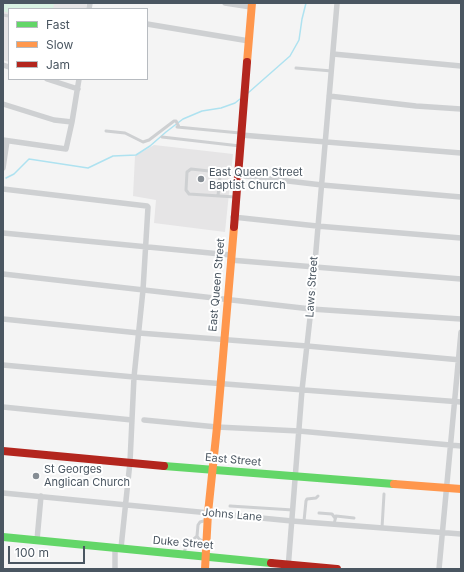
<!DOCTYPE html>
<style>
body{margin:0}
#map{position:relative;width:464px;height:572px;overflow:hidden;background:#f4f4f4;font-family:Inter,sans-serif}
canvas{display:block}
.frame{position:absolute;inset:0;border:4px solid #4a5661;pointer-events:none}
.legend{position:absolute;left:8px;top:8px;width:140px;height:72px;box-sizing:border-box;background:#fff;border:1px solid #b7bbc0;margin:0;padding:5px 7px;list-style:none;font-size:12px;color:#4a5661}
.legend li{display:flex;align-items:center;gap:8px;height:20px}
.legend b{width:20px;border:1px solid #b7bbc0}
.scale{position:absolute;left:8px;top:546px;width:77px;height:18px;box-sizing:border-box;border:2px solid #4a5661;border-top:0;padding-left:5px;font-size:12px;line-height:14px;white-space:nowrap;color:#4a5661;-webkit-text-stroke:3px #fff;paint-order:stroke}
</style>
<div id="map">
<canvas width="464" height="572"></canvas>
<div class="frame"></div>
<ul class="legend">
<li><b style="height:5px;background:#63d668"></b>Fast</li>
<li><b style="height:5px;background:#ff974d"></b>Slow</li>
<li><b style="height:5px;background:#b3261e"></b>Jam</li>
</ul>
<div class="scale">100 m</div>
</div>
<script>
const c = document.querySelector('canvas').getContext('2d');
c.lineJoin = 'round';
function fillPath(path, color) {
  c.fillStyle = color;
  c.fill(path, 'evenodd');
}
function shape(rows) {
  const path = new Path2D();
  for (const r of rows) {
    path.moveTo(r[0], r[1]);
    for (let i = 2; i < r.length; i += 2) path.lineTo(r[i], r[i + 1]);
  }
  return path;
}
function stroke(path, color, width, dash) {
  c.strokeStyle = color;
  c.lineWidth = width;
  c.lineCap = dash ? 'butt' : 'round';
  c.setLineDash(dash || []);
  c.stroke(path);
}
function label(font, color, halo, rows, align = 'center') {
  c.font = font + ' Inter,sans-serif';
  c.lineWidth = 4;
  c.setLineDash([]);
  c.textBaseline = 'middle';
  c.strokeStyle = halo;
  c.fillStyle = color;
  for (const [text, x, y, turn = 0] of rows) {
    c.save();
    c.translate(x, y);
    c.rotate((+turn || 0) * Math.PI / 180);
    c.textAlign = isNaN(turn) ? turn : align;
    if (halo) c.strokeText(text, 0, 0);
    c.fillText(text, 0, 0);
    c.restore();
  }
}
fillPath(shape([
 [3,3,87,3,86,9,9,9,9,62,3,60],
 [154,145,233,154,225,232,154,223,156,200,133,196,135,156]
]), '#e6e5e6');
fillPath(shape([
 [3,3,54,3,53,9,9,9,9,13,3,11]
]), '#d9f2e3');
stroke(shape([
 [248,93,290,56,299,40,302,19,306,3],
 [6,178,14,174,29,159,88,168,113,156,136,155,150,146,166,132,183,119,202,111,221,108,235,103,240,99]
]), '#aee2f0', 1.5);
stroke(shape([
 [3,15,9,16],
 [296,68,332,71],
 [177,127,240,133],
 [106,131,125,133,143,142,149,140,174,121,176,121,179,127],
 [162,137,240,146],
 [218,196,220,176,218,172,191,169,187,172,186,190,189,194,235,197],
 [230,506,293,510],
 [319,513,332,514,335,518],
 [304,521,306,501,307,499,316,498,318,496],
 [334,524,336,516,354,518],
 [382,528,384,494],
 [205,542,199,539,197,536,198,525,200,522,207,520],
 [184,553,186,546,197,536]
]), '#ced0d2', 3);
stroke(shape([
 [225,3,251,7],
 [89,9,90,3],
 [147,24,249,41],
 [333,54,461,66],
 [3,65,9,67],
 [47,79,78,89],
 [329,96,416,106,461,109],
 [3,104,54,120,72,122],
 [241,135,461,153],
 [3,140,66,149,72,122,79,79],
 [3,168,7,141],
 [237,175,322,185,461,197],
 [3,189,147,206,148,207,143,290,134,377,130,462,121,548],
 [233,217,317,226,461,238],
 [3,233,231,255],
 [230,260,461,279],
 [3,274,311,309,461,319],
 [3,319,139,333,307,346,461,360],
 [3,365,134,377,461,402],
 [3,407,132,420],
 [144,420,217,427,299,431,461,446],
 [3,493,292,521,461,534],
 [37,540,41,496],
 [115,569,115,548],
 [288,569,302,390,311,309,337,4],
 [439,569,461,332]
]), '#ced0d2', 5.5);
stroke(shape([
 [164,466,394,484],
 [3,537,271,563]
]), '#63d668', 8);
stroke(shape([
 [247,62,252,3],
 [394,484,461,489],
 [205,569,208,513,217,427,234,227]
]), '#ff974d', 8);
stroke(shape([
 [234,227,247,62],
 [3,451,164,466],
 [271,563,337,569]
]), '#b3261e', 8);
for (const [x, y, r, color] of [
 [201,179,4,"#868d94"],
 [36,476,4,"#868d94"]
]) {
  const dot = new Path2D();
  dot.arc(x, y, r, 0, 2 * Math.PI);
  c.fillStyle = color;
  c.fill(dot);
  stroke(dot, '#fff', 1.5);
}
label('11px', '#4a5661', '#fff', [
 ["East Queen Street",209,173],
 ["Baptist Church",209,186],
 ["St Georges",44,470],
 ["Anglican Church",44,483]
], 'left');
label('11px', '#4a5661', '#fff', [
 ["East Queen Street",217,285,-85],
 ["Laws Street",312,287,-86],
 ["East Street",233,460,5],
 ["Johns Lane",232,515,5],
 ["Duke Street",183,543,5]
]);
</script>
